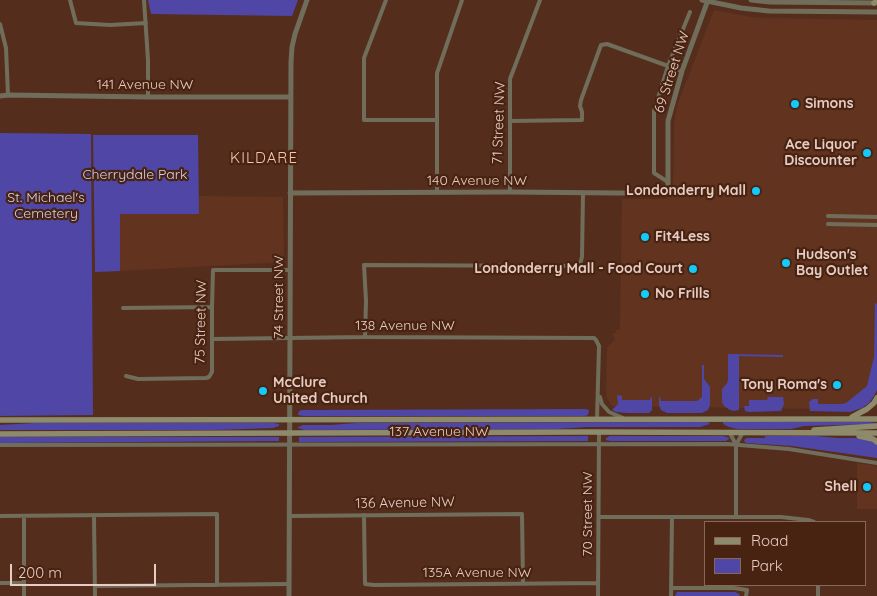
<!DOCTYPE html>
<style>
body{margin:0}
#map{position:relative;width:877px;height:596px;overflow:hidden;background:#552d1c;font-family:Quicksand,sans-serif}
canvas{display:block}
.legend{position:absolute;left:704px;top:521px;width:162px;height:65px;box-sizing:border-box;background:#492312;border:1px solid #886758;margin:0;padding:6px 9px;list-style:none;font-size:15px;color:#e6ccc2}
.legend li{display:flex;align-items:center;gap:10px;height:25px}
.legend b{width:25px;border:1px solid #886758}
.scale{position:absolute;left:10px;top:564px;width:146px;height:22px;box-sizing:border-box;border:2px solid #e6ccc2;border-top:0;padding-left:6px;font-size:15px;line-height:18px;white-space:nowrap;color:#e6ccc2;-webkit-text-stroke:4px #492312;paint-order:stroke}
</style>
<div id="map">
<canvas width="877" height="596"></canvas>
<ul class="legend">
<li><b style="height:6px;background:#8e8b6d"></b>Road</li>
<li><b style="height:14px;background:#5046a5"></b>Park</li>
</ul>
<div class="scale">200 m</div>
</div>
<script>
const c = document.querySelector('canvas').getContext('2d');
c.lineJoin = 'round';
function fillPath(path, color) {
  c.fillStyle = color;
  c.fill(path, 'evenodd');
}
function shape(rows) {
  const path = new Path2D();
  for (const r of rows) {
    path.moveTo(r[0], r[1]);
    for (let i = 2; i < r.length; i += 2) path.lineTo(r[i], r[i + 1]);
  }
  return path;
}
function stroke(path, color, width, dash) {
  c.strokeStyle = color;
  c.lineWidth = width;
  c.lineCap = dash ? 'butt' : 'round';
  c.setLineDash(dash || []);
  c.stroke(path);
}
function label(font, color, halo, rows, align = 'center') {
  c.font = font + ' Quicksand,sans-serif';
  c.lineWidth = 4.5;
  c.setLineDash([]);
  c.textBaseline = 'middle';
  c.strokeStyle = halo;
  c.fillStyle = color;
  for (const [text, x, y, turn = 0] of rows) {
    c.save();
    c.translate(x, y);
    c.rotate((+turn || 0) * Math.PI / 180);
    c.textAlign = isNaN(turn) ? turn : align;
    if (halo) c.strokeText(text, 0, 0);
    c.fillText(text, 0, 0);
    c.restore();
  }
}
fillPath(shape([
 [714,10,751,17,770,18,877,20,877,386,856,406,824,409,612,406,606,397,607,348,615,340,612,333,616,333,616,330,620,329,622,199,664,199,672,196,673,191,674,124,678,103],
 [199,196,283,197,284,262,120,271,120,214,199,214],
 [857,463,877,466,877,509,857,509]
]), '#62341f');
fillPath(shape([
 [148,0,298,0,292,16,151,14],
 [0,133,91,134,93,415,0,416],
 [93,135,198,135,199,214,120,214,120,271,95,272],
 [875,303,877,304,877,390,874,396,869,403,862,408,850,412,810,411,809,402,813,399,818,399,818,404,842,404,846,403,867,386,874,357],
 [728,354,783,355,783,357,739,356,739,410,734,411,730,410,724,406,722,402,722,389,727,383,728,380],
 [702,365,704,365,704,379,710,387,710,405,708,410,702,413,667,413,661,410,659,405,659,397,660,397,661,401,697,401,702,397],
 [617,395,622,396,622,400,650,400,651,397,652,397,652,410,649,413,627,413,616,412,612,410,618,404],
 [768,397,783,397,784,404,781,411,749,412,745,411,744,406,749,406,749,400,767,400],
 [585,409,589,410,588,415,585,416,303,416,298,415,299,411,302,410],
 [701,422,708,422,710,424,700,427,587,427,557,429,304,430,298,428,298,427,303,425,331,425,356,423],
 [723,422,868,422,877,423,877,424,804,426,791,429,738,429,729,427,723,424],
 [35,423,274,423,279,424,279,426,273,428,216,430,0,430,0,425],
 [586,436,588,436,588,441,299,442,299,437],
 [610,436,723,436,730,438,726,441,610,441,606,440,606,438],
 [765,436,817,436,837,438,865,438,877,444,877,458,792,446,746,443,744,441,745,439,747,438,765,438],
 [0,437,279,437,279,441,0,443],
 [677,592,735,592,739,594,740,596,675,596]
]), '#5046a5');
stroke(shape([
 [70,0,76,23,110,25,146,23],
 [144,0,148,60,148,97],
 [386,0,364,58,364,120,437,120],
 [0,24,6,48,8,95],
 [510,121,582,120,582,112,580,106,581,100,601,45,607,44,682,71],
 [668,182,654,173,654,111,668,66,690,12],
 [437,192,437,73,462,0],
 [510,192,510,79,540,0],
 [828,216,877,217],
 [828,224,877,225],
 [123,308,212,307],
 [365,337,366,301,364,265,574,266,580,264,582,257,583,193],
 [212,339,365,337,594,338,596,340,599,346,597,419],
 [126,376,138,379,206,378,209,377,212,372,212,307,213,270,290,270],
 [600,397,602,404,609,412,623,418],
 [730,433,736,445,736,517],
 [0,445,727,444,789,449,877,463],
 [736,445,743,432],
 [364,515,365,584,374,585,598,583],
 [0,516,217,514,217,585],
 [24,516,24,596],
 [94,516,95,596],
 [289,516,522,514,523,584],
 [599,517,781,517,808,520,814,522],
 [0,583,24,583],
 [95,586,289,584],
 [671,588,734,588,747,590,746,596],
 [598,596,599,432],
 [671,596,672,517],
 [818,596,818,585]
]), '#706e5b', 4);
stroke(shape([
 [702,0,741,8,769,11,877,12],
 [751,0,770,2,877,3],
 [0,96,8,95,148,97,290,97],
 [290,193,510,192,618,193,665,193,668,185,668,121,682,71,708,0],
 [289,596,291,62,292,47,295,34,307,0]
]), '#706e5b', 5);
stroke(shape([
 [874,3,877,1],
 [852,417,867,409,874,403,877,398],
 [0,420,877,419],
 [814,430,877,426],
 [0,434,590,432,877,433],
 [859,436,873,439,877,442]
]), '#8e8b6d', 5.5);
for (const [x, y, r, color] of [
 [795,104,5,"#13cafb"],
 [867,153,5,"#13cafb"],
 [756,191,5,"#13cafb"],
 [645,237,5,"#13cafb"],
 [786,263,5,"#13cafb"],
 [693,269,5,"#13cafb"],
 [645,294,5,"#13cafb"],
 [837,385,5,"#13cafb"],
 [263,391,5,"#13cafb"],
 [867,487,5,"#13cafb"]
]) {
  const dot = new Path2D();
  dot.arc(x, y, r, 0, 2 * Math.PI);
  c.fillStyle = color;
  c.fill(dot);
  stroke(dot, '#492312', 2);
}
label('14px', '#e6ccc2', '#492312', [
 ["69 Street NW",672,72,-72],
 ["141 Avenue NW",145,85],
 ["71 Street NW",499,123,-88],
 ["140 Avenue NW",477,181],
 ["74 Street NW",279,297,-90],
 ["75 Street NW",201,322,-89],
 ["138 Avenue NW",405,326],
 ["137 Avenue NW",439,432],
 ["136 Avenue NW",405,503,-1],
 ["70 Street NW",588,514,-90],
 ["135A Avenue NW",477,573]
]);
label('bold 14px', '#e6ccc2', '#492312', [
 ["Simons",805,104],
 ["Ace Liquor",857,145,"right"],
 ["Discounter",857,161,"right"],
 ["Londonderry Mall",746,191,"right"],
 ["Fit4Less",655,237],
 ["Hudson's",796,255],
 ["Bay Outlet",796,271],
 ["Londonderry Mall - Food Court",683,269,"right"],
 ["No Frills",655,294],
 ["McClure",273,383],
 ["United Church",273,399],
 ["Tony Roma's",827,385,"right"],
 ["Shell",857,487,"right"]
], 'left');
label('14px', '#d1d2ee', '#492312', [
 ["Cherrydale Park",135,175],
 ["St. Michael's",46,198],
 ["Cemetery",46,214]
]);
c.letterSpacing = '1px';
label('15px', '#f6c4af', '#492312', [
 ["KILDARE",264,158]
]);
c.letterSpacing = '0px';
</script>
